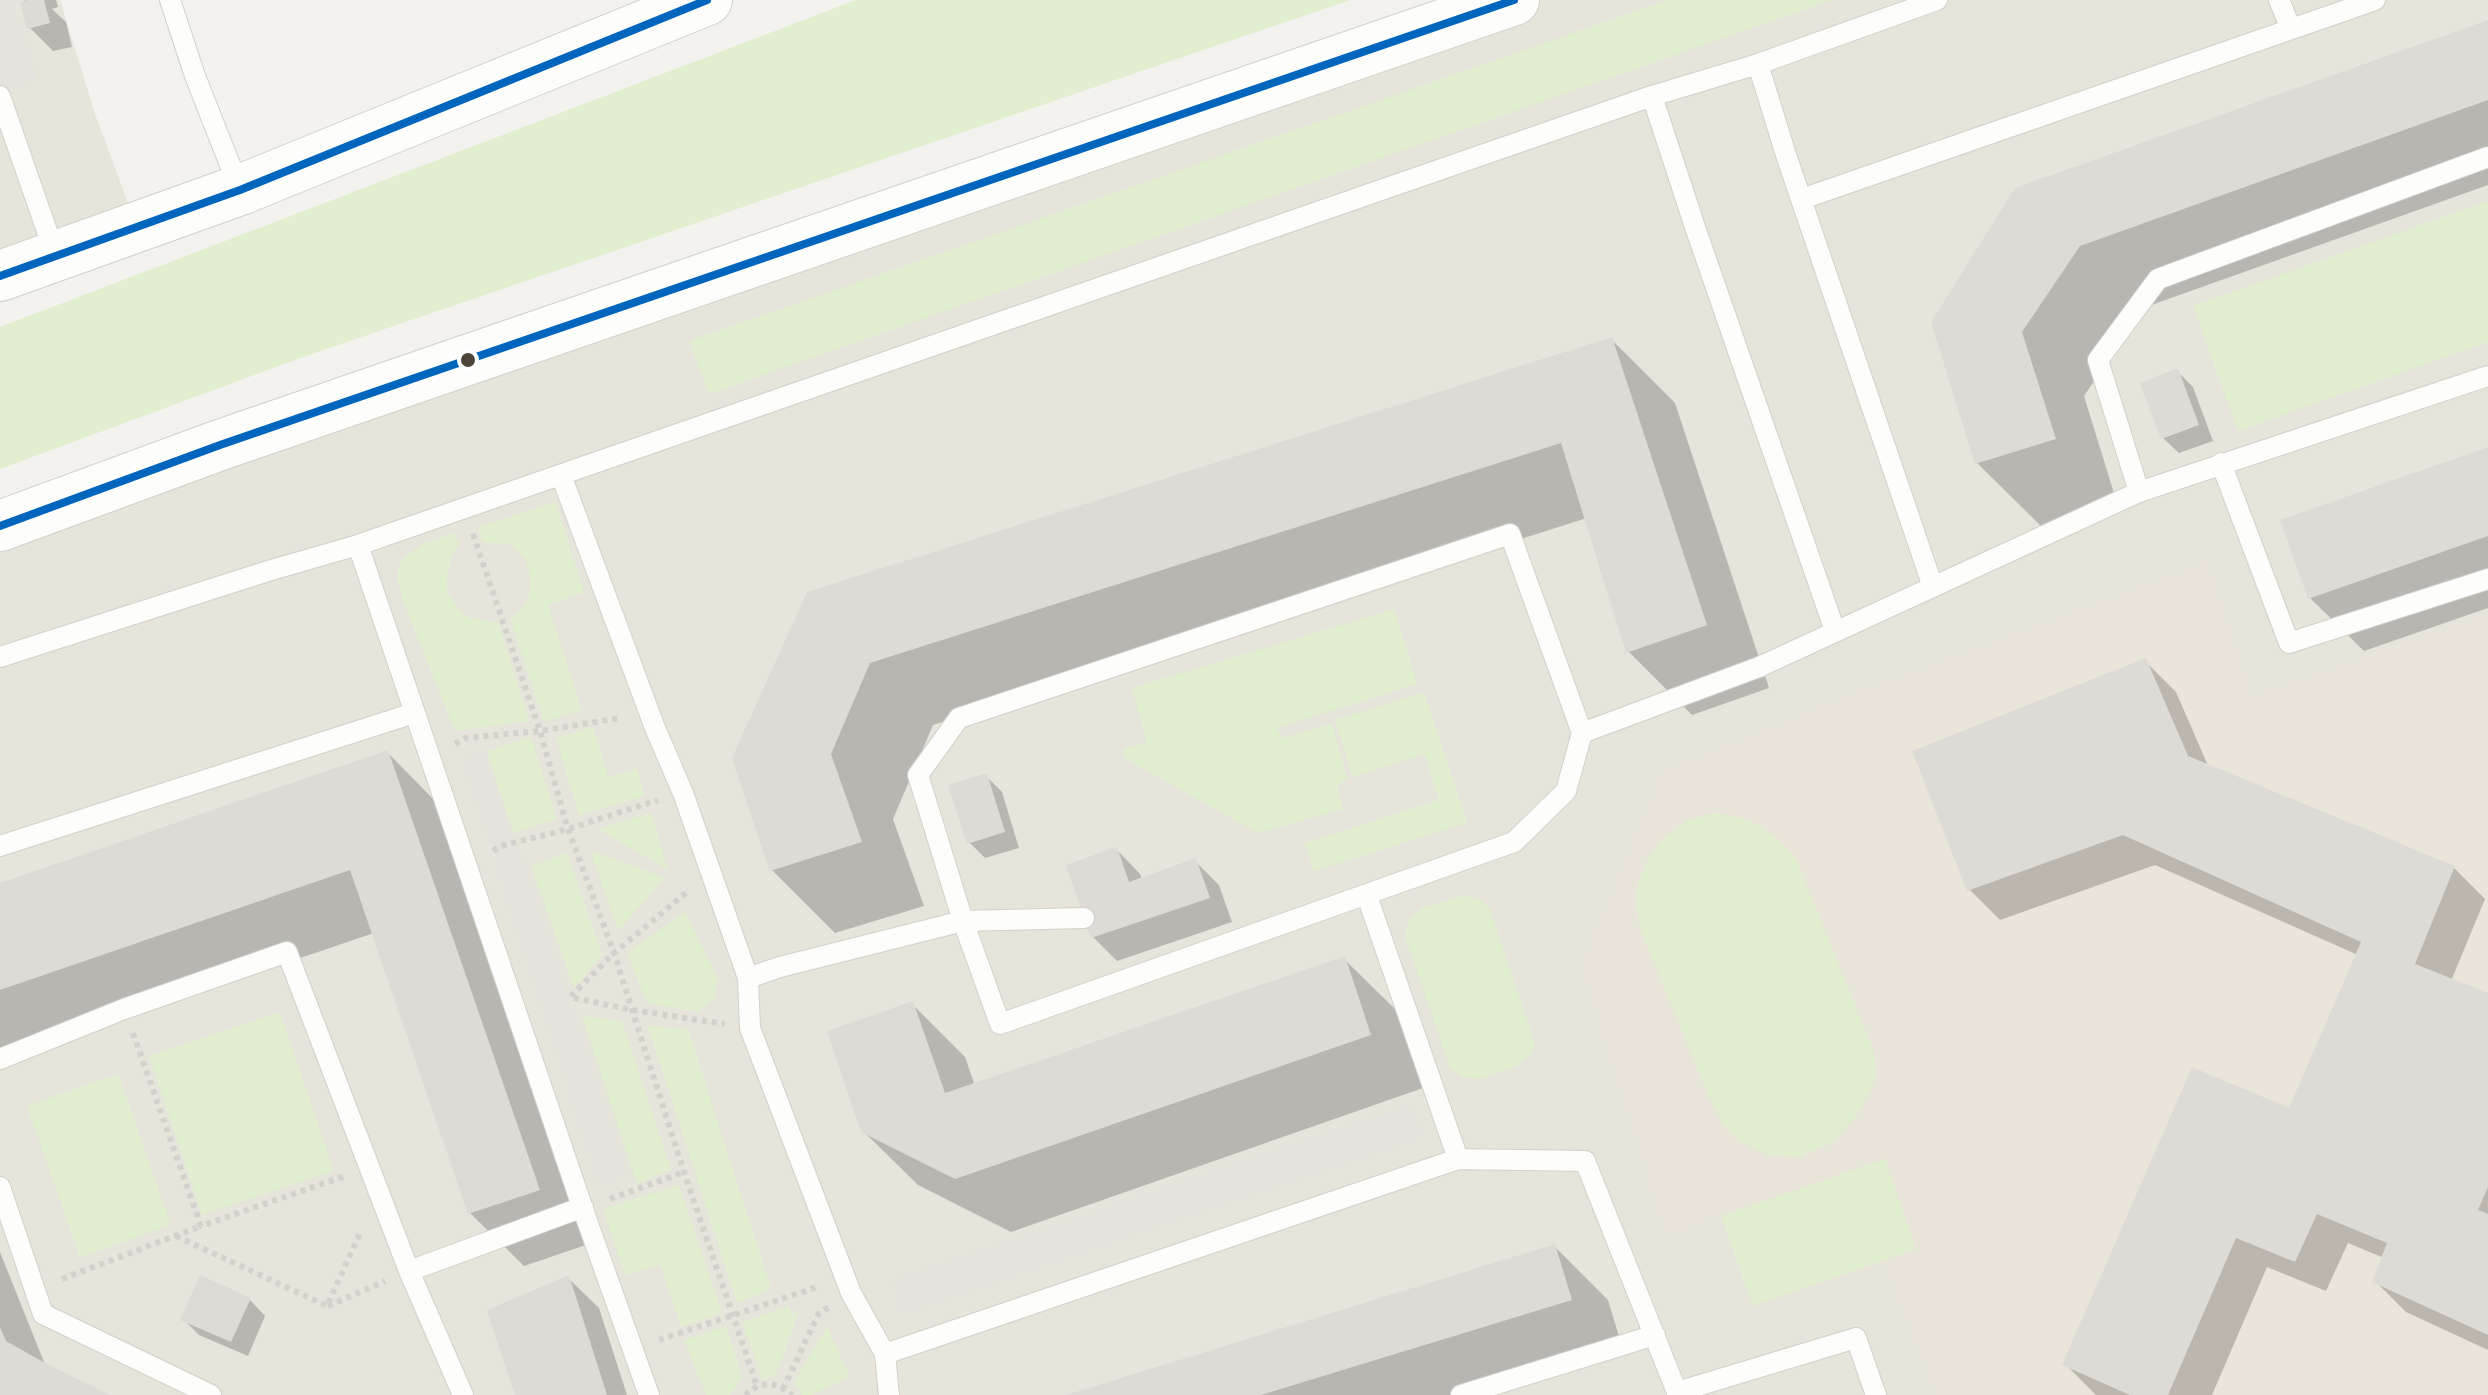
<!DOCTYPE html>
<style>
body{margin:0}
canvas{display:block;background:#f4f2ee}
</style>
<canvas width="2488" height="1395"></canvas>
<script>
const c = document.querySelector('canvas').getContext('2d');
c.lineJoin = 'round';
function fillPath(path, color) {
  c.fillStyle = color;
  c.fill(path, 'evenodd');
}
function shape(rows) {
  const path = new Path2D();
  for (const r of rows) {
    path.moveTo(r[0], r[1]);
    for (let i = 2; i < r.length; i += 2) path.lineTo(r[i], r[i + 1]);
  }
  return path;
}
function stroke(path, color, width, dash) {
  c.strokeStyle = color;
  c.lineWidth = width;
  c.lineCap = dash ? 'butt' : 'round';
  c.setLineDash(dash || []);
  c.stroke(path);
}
fillPath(shape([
 [0,0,60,0,95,114,137,227,0,276],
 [1514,0,2488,0,2488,1395,0,1395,0,526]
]), '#e7e4dc');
fillPath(shape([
 [2207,562,2253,695,2488,614,2488,1395,1935,1395,1885,1263,1753,1306,1721,1216,1666,1235,1580,965,1663,771,1858,692]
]), '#eae5da');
fillPath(shape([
 [856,0,1350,0,303,357,0,469,0,327],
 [1668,0,1832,0,709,394,689,341],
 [2488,201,2488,342,2238,431,2193,306],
 [555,502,584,592,548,605,582,710,544,722,510,618,521,610,530,594,530,575,525,558,512,545,482,542,478,527],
 [454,533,459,544,452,556,447,573,447,591,460,612,469,618,498,622,529,721,455,731,403,601,397,577,400,561,421,545],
 [1394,609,1417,684,1277,728,1282,738,1332,724,1347,778,1337,787,1343,809,1258,833,1124,758,1122,749,1147,742,1132,688],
 [1424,692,1467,823,1314,871,1305,843,1439,800,1425,754,1353,777,1335,720],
 [593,727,608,777,637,769,645,796,579,815,556,738],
 [531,737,557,819,513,833,487,751],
 [651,813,668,870,598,829],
 [1713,813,1735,816,1759,825,1778,840,1795,857,1874,1052,1876,1076,1865,1102,1851,1123,1833,1142,1799,1157,1766,1155,1742,1143,1723,1125,1709,1097,1640,928,1636,904,1637,886,1647,861,1662,840,1686,821],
 [590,850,665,878,618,931],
 [567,853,602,955,574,988,531,866],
 [1466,895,1482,901,1489,907,1535,1044,1531,1055,1518,1065,1481,1079,1462,1077,1450,1068,1405,936,1410,918,1421,908],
 [685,912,717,977,715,998,699,1012,647,1003,627,953],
 [280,1012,334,1171,202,1215,149,1056],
 [582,1016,622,1021,671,1169,637,1184],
 [648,1026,688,1029,771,1289,737,1303],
 [118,1074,171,1225,80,1257,27,1106],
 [1885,1159,1916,1249,1753,1306,1721,1216],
 [679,1185,722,1313,681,1327,660,1265,625,1275,603,1209],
 [789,1306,792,1314,799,1311,776,1375,763,1380,742,1322],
 [726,1326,742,1378,730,1395,706,1395,684,1340],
 [827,1327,850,1377,811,1395,802,1395,794,1382]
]), '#e1eecf');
fillPath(shape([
 [0,0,10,0,37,79,0,92],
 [485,753,626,1174,600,1182,464,760],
 [1410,1106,1421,1136,903,1312,893,1281]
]), '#e6e3df');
fillPath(shape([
 [24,0,56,0,58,7,52,9,66,22,72,47,53,51,30,28,27,3],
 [2488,23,2488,185,2143,308,2084,396,2117,503,2041,526,1977,463,1934,323],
 [1611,339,1675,403,1769,688,1692,715,1629,652,1587,518,933,725,893,819,924,906,835,933,772,870,809,594],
 [2177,371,2193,387,2213,441,2179,453,2163,438],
 [2488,450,2488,608,2364,651,2310,598],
 [2145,661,2176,692,2209,768,2454,868,2485,899,2451,981,2488,996,2488,1350,2406,1312,2375,1281,2384,1258,2348,1243,2326,1291,2267,1267,2212,1395,2096,1395,2065,1364,2291,1112,2358,955,2155,865,2000,920,1969,889],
 [388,753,441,807,592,1243,524,1266,470,1213,374,933,0,1060,0,886],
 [986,776,1002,792,1019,848,985,858,969,842],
 [1117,850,1140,874,1142,880,1195,861,1219,885,1232,922,1117,961,1093,937],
 [1344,959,1398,1012,1423,1088,1011,1232,918,1185,863,1131,912,1004,965,1057,975,1086],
 [1555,1247,1608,1300,1624,1353,1487,1395,1071,1395],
 [0,1252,46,1367,103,1395,0,1395],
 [568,1278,599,1308,627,1395,518,1395],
 [250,1300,265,1316,248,1356,199,1335,183,1319]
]), '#0003');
fillPath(shape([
 [27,0,44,0,50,23,27,29,20,2],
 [2488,20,2488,100,2080,246,2022,332,2056,439,1975,464,1931,322,2015,188],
 [1612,337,1707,625,1626,653,1561,443,870,663,831,754,862,842,770,871,732,758,807,592],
 [2178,368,2199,425,2161,439,2140,383],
 [2488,447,2488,536,2308,599,2280,520],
 [2146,658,2188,756,2455,866,2415,964,2488,993,2488,1187,2478,1210,2488,1214,2488,1335,2372,1282,2387,1243,2317,1214,2295,1262,2236,1238,2168,1395,2130,1395,2062,1365,2192,1067,2289,1108,2361,942,2123,835,1967,891,1912,751],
 [388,750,540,1190,468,1214,350,870,0,990,0,883],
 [987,773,1005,832,967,844,948,785],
 [1117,847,1129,882,1196,858,1210,898,1091,938,1066,865],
 [1345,956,1371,1035,955,1179,861,1132,827,1031,913,1001,945,1093],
 [1555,1244,1572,1300,1261,1395,1066,1395],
 [200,1275,251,1298,231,1342,180,1320],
 [569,1275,607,1395,515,1395,487,1310],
 [0,1327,6,1341,45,1363,110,1395,0,1395]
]), '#dedbd6');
const service = shape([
 [170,0,195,76,240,190],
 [2279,0,2291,29],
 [1758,64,1786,155,1933,587],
 [0,96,55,254],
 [1652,96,1696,230,1835,631],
 [1802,199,2375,0],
 [2221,463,2289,643,2488,579],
 [561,475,655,728,683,793,748,978,750,1028,851,1293,885,1354,889,1395],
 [2139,492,2098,360,2158,279,2488,157],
 [358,545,585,1215,649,1395],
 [0,657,268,571,358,545,1652,96,1758,64,1937,0],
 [0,846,414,713],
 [1367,896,1458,1159],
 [1084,918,963,921,918,775,959,718,1510,534,1582,733],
 [748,978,780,967,963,921,1000,1024,1514,842,1566,791,1582,733,1759,667,2139,492,2488,376],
 [0,1059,124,1009,287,952,409,1271,583,1207],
 [0,1187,43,1314,211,1395],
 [409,1271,463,1395],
 [885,1354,1458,1159,1585,1161,1678,1395],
 [1677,1392,1856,1338,1876,1395],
 [1461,1395,1655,1335]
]);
const tertiary = shape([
 [0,276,240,190,707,0],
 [0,526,220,445,1514,0]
]);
stroke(service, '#d2d0cb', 22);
stroke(tertiary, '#d2d0cb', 52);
stroke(shape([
 [473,534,540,731,568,829,614,953,684,1172,757,1386],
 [455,744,466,738,540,731,620,718],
 [493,851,501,846,568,829,658,800],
 [686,893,614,953,570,997,632,1010,725,1024],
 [133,1033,201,1226,345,1176],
 [610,1199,684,1172],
 [176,1236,327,1306,361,1231],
 [62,1279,201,1226],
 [328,1306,385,1281],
 [659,1340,817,1287],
 [783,1389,819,1313,829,1307],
 [745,1395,757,1386,768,1384,779,1386,792,1395]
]), '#d3d2cc', 6, [5, 5]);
stroke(service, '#fdfdfc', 20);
stroke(tertiary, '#fdfdfc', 50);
stroke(shape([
 [0,276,240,190,707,0],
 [0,526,220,445,1514,0]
]), '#0065bd', 8);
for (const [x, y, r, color] of [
 [468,360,9,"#4b4439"]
]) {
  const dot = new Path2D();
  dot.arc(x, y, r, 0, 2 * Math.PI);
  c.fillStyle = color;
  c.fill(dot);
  stroke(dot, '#fff', 4);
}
</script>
